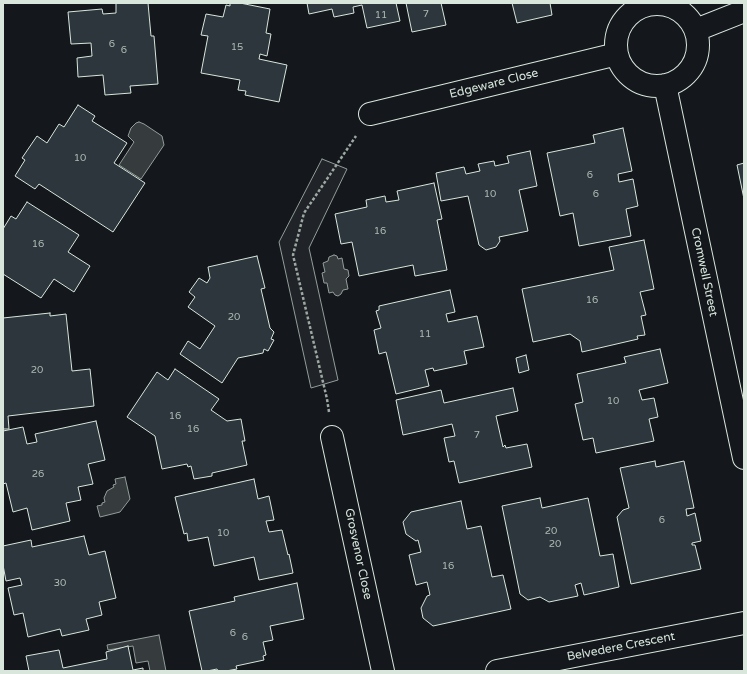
<!DOCTYPE html>
<style>
body{margin:0}
#map{position:relative;width:747px;height:674px;overflow:hidden;background:#14181c;font-family:"Varela Round",sans-serif}
canvas{display:block}
.frame{position:absolute;inset:0;border:4px solid #d8e6dc;pointer-events:none}
</style>
<div id="map">
<canvas width="747" height="674"></canvas>
<div class="frame"></div>
</div>
<script>
const c = document.querySelector('canvas').getContext('2d');
c.lineJoin = 'round';
function fillPath(path, color) {
  c.fillStyle = color;
  c.fill(path, 'evenodd');
}
function shape(rows) {
  const path = new Path2D();
  for (const r of rows) {
    if (r.length === 3) {
      path.moveTo(r[0] + r[2], r[1]);
      path.arc(r[0], r[1], r[2], 0, 2 * Math.PI);
      continue;
    }
    path.moveTo(r[0], r[1]);
    for (let i = 2; i < r.length; i += 2) path.lineTo(r[i], r[i + 1]);
  }
  return path;
}
function stroke(path, color, width, dash) {
  c.strokeStyle = color;
  c.lineWidth = width;
  c.lineCap = dash ? 'butt' : 'round';
  c.setLineDash(dash || []);
  c.stroke(path);
}
function label(font, color, halo, rows, align = 'center') {
  c.font = font + ' "Varela Round",sans-serif';
  c.lineWidth = 3;
  c.setLineDash([]);
  c.textBaseline = 'middle';
  c.strokeStyle = halo;
  c.fillStyle = color;
  for (const [text, x, y, turn = 0] of rows) {
    c.save();
    c.translate(x, y);
    c.rotate((+turn || 0) * Math.PI / 180);
    c.textAlign = isNaN(turn) ? turn : align;
    if (halo) c.strokeText(text, 0, 0);
    c.fillText(text, 0, 0);
    c.restore();
  }
}
const green = shape([
 [322,159,347,169,309,248,338,380,311,388,279,242,322,159]
]);
fillPath(green, '#202428');
stroke(green, '#939e99', 1);
const water = shape([
 [139,122,144,124,162,136,164,145,141,179,119,165,134,142,128,136,131,128,136,123,139,122],
 [334,255,337,256,338,259,342,258,344,269,348,270,349,276,346,279,348,289,343,290,341,294,338,296,335,295,333,292,329,293,327,283,324,283,322,273,325,272,323,263,328,261,329,257,334,255],
 [125,477,130,499,120,512,100,517,97,506,102,505,102,503,105,502,104,498,107,491,114,487,113,485,116,484,115,479,125,477],
 [159,635,166,671,150,671,148,661,136,663,133,646,108,650,107,645,159,635]
]);
fillPath(water, '#363b3e');
stroke(water, '#939e99', 1);
const building = shape([
 [116,3,148,3,151,36,154,36,158,84,130,86,131,93,105,95,103,75,78,77,77,58,92,56,91,43,71,44,68,12,102,9,103,14,116,13,116,3],
 [230,3,240,3,270,9,266,33,271,34,267,56,260,54,259,59,287,65,279,102,245,95,246,91,238,90,240,80,201,73,208,36,201,35,206,14,223,17,226,5,230,6,230,3],
 [307,3,396,3,400,21,367,28,362,5,353,7,354,13,334,17,332,9,309,14,307,3],
 [406,3,441,3,446,25,412,32,406,3],
 [512,3,550,3,552,15,517,23,512,3],
 [78,105,95,116,92,121,127,143,114,163,145,183,113,232,39,184,35,189,15,176,25,160,22,158,37,136,47,143,59,124,64,127,78,105],
 [623,128,632,171,618,174,619,182,633,179,638,206,626,209,631,236,579,246,573,213,560,216,547,153,595,143,593,135,623,128],
 [530,151,537,186,519,190,528,231,499,237,500,241,496,247,486,250,479,245,468,196,441,201,436,173,464,167,466,174,480,171,478,164,494,161,495,166,509,163,507,156,530,151],
 [744,163,744,199,737,165,744,163],
 [434,183,442,219,437,220,447,270,415,276,413,265,359,276,352,242,341,244,335,214,367,207,366,200,385,196,386,202,399,200,397,191,434,183],
 [27,202,79,235,68,252,90,266,74,292,54,279,41,298,3,274,3,229,11,216,16,219,27,202],
 [644,240,654,289,640,292,646,315,641,316,645,335,637,336,638,339,582,352,580,341,570,334,533,342,522,289,614,270,609,247,644,240],
 [257,256,265,288,261,289,270,328,274,332,271,339,274,340,268,351,264,349,263,353,238,358,222,383,180,354,188,341,200,349,215,326,188,307,195,297,189,292,199,278,207,283,210,278,208,267,257,256],
 [450,290,455,312,446,314,448,322,477,316,484,347,464,351,467,364,434,371,433,368,425,370,429,386,396,394,386,352,379,354,374,330,381,328,376,311,379,310,379,306,450,290],
 [50,313,50,316,66,314,72,371,90,369,94,406,8,416,9,429,3,429,3,318,50,313],
 [660,349,668,383,639,390,642,400,654,398,658,417,649,419,654,441,596,453,593,438,583,440,575,404,583,402,577,374,626,363,624,357,660,349],
 [526,355,529,370,519,373,516,358,526,355],
 [175,369,219,399,211,410,227,421,241,419,245,441,242,441,247,465,212,473,212,476,194,479,191,466,188,467,187,464,162,469,155,436,127,417,157,372,168,380,175,369],
 [513,388,518,411,496,416,503,447,505,445,506,448,527,444,532,467,459,483,454,461,449,462,444,438,455,436,452,424,403,435,396,400,441,390,444,403,513,388],
 [96,421,105,460,88,464,93,484,78,487,81,500,66,503,70,521,32,530,27,508,13,512,6,483,3,484,3,431,23,427,27,444,37,442,35,434,96,421],
 [655,461,656,467,684,461,694,508,686,509,687,516,695,513,701,541,692,543,692,545,695,545,701,569,631,584,617,517,623,510,629,508,620,468,655,461],
 [254,479,258,499,269,496,274,520,266,521,269,532,282,530,288,555,289,554,293,573,259,580,254,557,214,566,208,537,188,541,187,533,184,534,175,497,254,479],
 [540,498,542,508,588,498,600,556,613,554,619,587,584,595,581,583,575,585,578,596,549,602,540,597,528,600,520,594,502,506,540,498],
 [461,501,467,529,481,526,492,577,503,575,511,609,433,626,423,618,421,608,427,596,430,595,427,582,416,585,409,555,421,552,418,540,416,541,406,534,403,522,411,512,461,501],
 [84,536,89,555,105,551,116,598,99,602,102,615,86,619,89,630,62,636,60,629,28,637,23,613,14,615,8,588,22,585,20,578,6,581,3,565,3,546,31,540,32,547,84,536],
 [297,583,304,619,270,626,273,640,263,642,266,655,263,656,264,660,236,666,237,669,226,671,218,671,217,669,207,671,202,671,189,611,235,601,234,597,297,583],
 [128,646,133,670,143,668,143,671,29,671,26,656,59,650,63,668,107,659,106,652,128,646]
]);
fillPath(building, '#2c363c');
stroke(building, '#d8e6dc', 1);
const street = shape([
 [657,45,41],
 [696,30,744,11],
 [665,85,744,458],
 [370,114,617,54],
 [332,437,383,671],
 [497,671,744,623]
]);
stroke(street, '#d8e6dc', 24);
stroke(shape([
 [641,3,641,6],
 [329,412,327,399,293,255,304,213,356,136]
]), '#9da8a2', 2.5, [3, 2]);
stroke(street, '#14181c', 22);
label('10px', '#adbab4', null, [
 ["7",426,14],
 ["11",381,15],
 ["6",112,44],
 ["15",237,47],
 ["6",124,50],
 ["10",80,158],
 ["6",590,175],
 ["10",490,194],
 ["6",596,194],
 ["16",380,231],
 ["16",38,244],
 ["16",592,300],
 ["20",234,317],
 ["11",425,334],
 ["20",37,370],
 ["10",613,401],
 ["16",175,416],
 ["16",193,429],
 ["7",477,435],
 ["26",38,474],
 ["6",662,520],
 ["20",551,531],
 ["10",223,533],
 ["20",555,544],
 ["16",448,566],
 ["30",60,583],
 ["6",233,633],
 ["6",245,637]
]);
label('12px', '#d8e6dc', '#14181c', [
 ["Edgeware Close",494,84,-14],
 ["Cromwell Street",704,272,78],
 ["Grosvenor Close",358,554,78],
 ["Belvedere Crescent",621,647,-11]
]);
</script>
